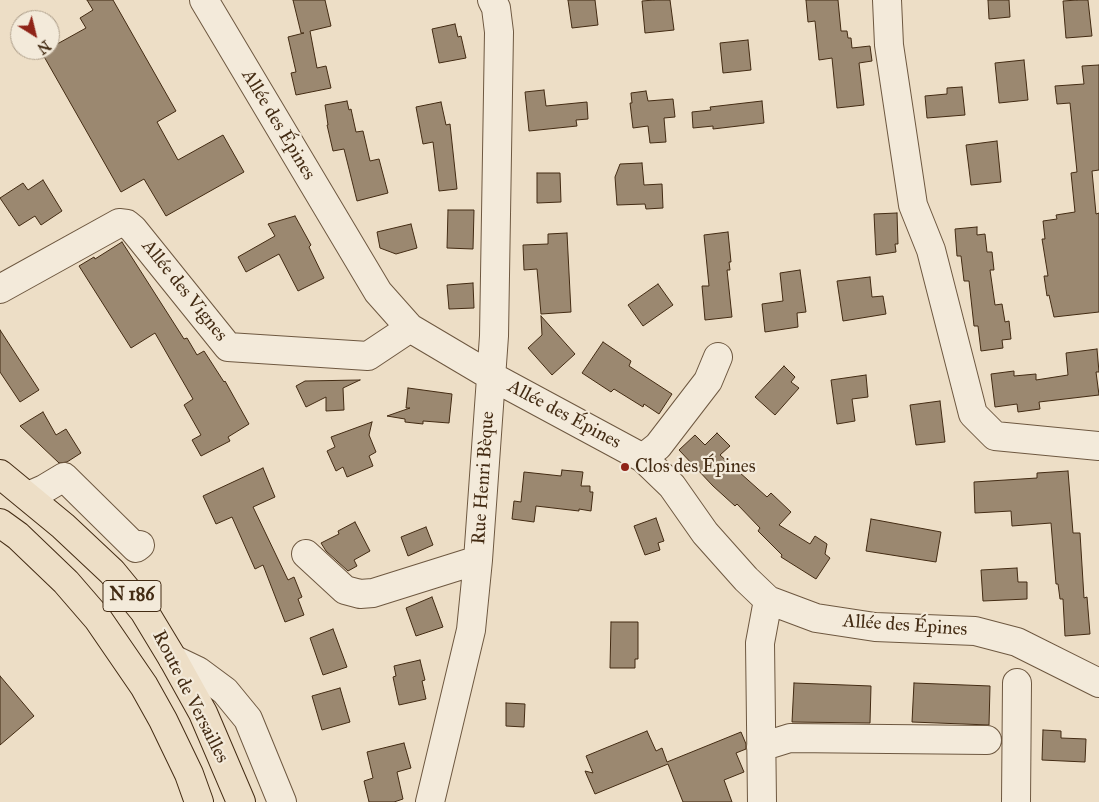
<!DOCTYPE html>
<meta charset="utf-8">
<style>
body{margin:0}
#map{position:relative;width:1099px;height:802px;overflow:hidden;background:#eddec6;font-family:"IM FELL Great Primer",serif}
canvas{display:block}
.north{position:absolute;left:10px;top:10px;width:50px;height:50px;box-sizing:border-box;background:#f3eada;border:1px solid #ad9e8a;border-radius:50%;rotate:144deg;font-size:14px;font-weight:700;line-height:20px;text-align:center;color:#432b13}
.north::after{content:'';display:block;margin:auto;width:18px;height:22px;background:#8f2418;clip-path:polygon(50% 0,100% 100%,50% 72%,0 100%)}
</style>
<div id="map">
<canvas width="1099" height="802"></canvas>
<div class="north">N</div>
</div>
<script>
const c = document.querySelector('canvas').getContext('2d');
c.lineJoin = 'round';
function fillPath(path, color) {
  c.fillStyle = color;
  c.fill(path, 'evenodd');
}
function shape(rows) {
  const path = new Path2D();
  for (const r of rows) {
    path.moveTo(r[0], r[1]);
    for (let i = 2; i < r.length; i += 2) path.lineTo(r[i], r[i + 1]);
  }
  return path;
}
function stroke(path, color, width, dash) {
  c.strokeStyle = color;
  c.lineWidth = width;
  c.lineCap = dash ? 'butt' : 'round';
  c.setLineDash(dash || []);
  c.stroke(path);
}
function label(font, color, halo, rows, align = 'center') {
  c.font = font + ' "IM FELL Great Primer",serif';
  c.lineWidth = 4.5;
  c.setLineDash([]);
  c.textBaseline = 'middle';
  c.strokeStyle = halo;
  c.fillStyle = color;
  for (const [text, x, y, turn = 0] of rows) {
    c.save();
    c.translate(x, y);
    c.rotate((+turn || 0) * Math.PI / 180);
    c.textAlign = isNaN(turn) ? turn : align;
    if (halo) c.strokeText(text, 0, 0);
    c.fillText(text, 0, 0);
    c.restore();
  }
}
const building = shape([
 [87,0,113,0,176,111,157,122,178,160,223,135,244,172,166,216,144,179,121,192,42,53,50,50,50,48,86,28,80,18,93,10,87,0],
 [293,0,325,0,331,26,310,31,317,68,326,66,331,88,296,95,291,73,296,72,288,37,304,33,301,33,293,0],
 [568,0,595,0,598,25,572,28,568,0],
 [654,0,670,0,674,30,645,33,642,1,654,0],
 [806,0,838,0,841,31,847,31,848,38,851,38,852,48,870,46,872,61,859,63,864,105,837,108,832,58,819,60,815,21,808,22,806,0],
 [988,0,1009,0,1010,17,989,19,988,0],
 [1077,0,1088,0,1092,36,1066,38,1063,1,1077,0],
 [455,24,458,37,461,36,466,58,439,63,432,29,455,24],
 [748,40,751,70,723,73,720,43,748,40],
 [1024,60,1028,100,999,103,995,63,1024,60],
 [1099,65,1099,170,1092,171,1096,214,1099,213,1099,312,1054,317,1049,295,1047,296,1044,276,1048,276,1042,239,1045,239,1043,221,1057,219,1056,215,1075,212,1071,173,1077,172,1070,103,1057,104,1055,86,1084,84,1082,66,1099,65],
 [962,87,965,115,927,118,925,96,947,94,947,88,962,87],
 [544,90,546,106,587,102,588,119,576,120,577,126,529,131,525,92,544,90],
 [646,91,648,101,673,99,675,117,664,118,666,142,650,143,648,126,633,128,630,103,632,103,631,93,646,91],
 [347,101,349,110,351,109,356,132,363,131,370,161,379,159,388,193,357,201,344,149,333,151,327,125,328,125,325,105,347,101],
 [762,101,764,123,713,129,713,126,693,128,692,112,711,110,710,107,762,101],
 [441,102,446,125,450,124,457,189,439,191,433,142,423,144,416,107,441,102],
 [997,141,1001,182,971,185,966,145,997,141],
 [642,163,644,185,662,184,663,208,646,209,645,204,617,205,615,177,620,164,642,163],
 [537,173,560,173,561,202,537,203,537,173],
 [43,180,62,211,41,225,35,216,19,226,0,198,23,183,28,190,43,180],
 [448,210,474,210,473,249,447,248,448,210],
 [897,213,898,244,895,244,896,252,876,255,874,214,897,213],
 [295,216,311,245,309,247,324,278,298,291,279,254,246,272,238,257,275,236,268,224,295,216],
 [411,224,417,248,396,254,380,248,377,232,411,224],
 [977,227,977,235,985,234,987,252,992,252,994,270,990,270,995,305,1002,304,1005,322,1009,321,1011,339,1002,340,1003,348,981,351,978,326,974,326,969,281,964,281,961,256,957,256,955,229,977,227],
 [728,232,731,262,729,262,730,270,727,270,732,317,705,320,702,286,709,286,704,235,728,232],
 [567,233,571,312,541,314,537,269,524,270,523,245,548,244,548,234,567,233],
 [122,242,184,339,187,338,197,355,204,351,224,382,225,381,249,424,228,437,230,441,201,456,192,440,201,435,184,405,193,399,155,333,131,348,79,266,94,257,95,259,122,242],
 [800,270,806,312,797,313,798,327,765,332,762,304,783,301,780,273,800,270],
 [870,277,872,297,883,296,886,314,843,321,837,281,870,277],
 [473,283,474,308,449,309,447,285,473,283],
 [658,284,673,305,643,326,628,305,658,284],
 [541,316,575,354,552,375,528,348,542,335,541,316],
 [0,330,39,390,20,402,0,372,0,330],
 [603,342,631,361,629,366,672,394,659,414,644,404,643,407,614,389,611,392,582,373,603,342],
 [1097,349,1099,372,1096,372,1099,395,1039,402,1040,409,1018,412,1017,404,995,407,991,374,1014,371,1014,376,1036,374,1036,380,1068,375,1066,353,1097,349],
 [784,366,795,377,791,382,799,388,775,415,755,397,784,366],
 [866,375,868,397,852,399,855,421,837,424,831,380,866,375],
 [360,380,343,388,344,410,326,411,326,397,306,407,296,386,305,381,360,380],
 [408,388,452,394,449,423,423,421,423,424,405,422,405,419,387,416,410,408,406,408,408,388],
 [940,401,945,442,916,445,910,405,940,401],
 [43,412,56,435,66,429,81,453,67,462,59,463,20,426,43,412],
 [372,422,369,435,376,452,369,456,373,466,347,477,343,467,336,471,327,451,335,447,331,437,372,422],
 [717,433,730,446,720,455,767,497,771,493,791,512,779,525,810,544,815,536,827,544,825,554,830,558,816,579,781,557,782,555,758,531,760,528,737,504,735,506,713,486,679,450,695,435,705,445,717,433],
 [263,468,275,497,253,507,288,580,294,577,302,597,298,599,304,615,285,622,263,565,255,569,232,517,216,524,203,496,263,468],
 [562,470,583,472,581,486,590,486,590,492,593,492,591,511,579,509,579,511,536,506,534,522,512,519,514,501,521,502,524,472,561,476,562,470],
 [1068,471,1073,533,1080,533,1084,598,1087,597,1090,634,1065,636,1063,599,1060,599,1058,584,1056,584,1051,523,1012,526,1011,511,975,513,974,482,1037,478,1037,473,1068,471],
 [656,518,664,541,658,543,660,550,645,555,634,526,656,518],
 [871,519,941,532,936,562,866,551,871,519],
 [355,522,370,551,354,560,357,566,348,571,326,551,321,543,339,534,338,531,355,522],
 [426,527,433,545,408,556,401,537,426,527],
 [1017,568,1018,582,1027,582,1027,599,983,601,981,570,1017,568],
 [432,597,443,627,416,636,406,608,432,597],
 [611,622,638,622,638,659,635,659,635,668,610,668,611,622],
 [333,629,347,667,323,675,310,638,333,629],
 [420,660,425,680,422,681,426,699,399,705,393,677,396,676,394,666,420,660],
 [0,676,34,716,0,745,0,676],
 [794,683,871,686,870,723,792,722,794,683],
 [914,683,990,686,989,725,912,722,914,683],
 [340,688,350,722,322,730,312,696,340,688],
 [506,703,525,704,524,727,506,726,506,703],
 [1043,730,1061,731,1061,738,1086,739,1085,762,1042,760,1043,730],
 [647,731,656,751,662,748,667,762,741,732,746,744,746,749,736,753,744,772,724,780,732,802,683,802,668,764,595,794,585,771,593,773,586,756,647,731],
 [404,743,411,768,397,772,403,799,394,802,369,802,364,781,373,778,367,752,404,743]
]);
fillPath(building, '#9b8870');
stroke(building, '#432b13', 1);
const minor = shape([
 [204,0,378,292,410,328,491,376,643,458,672,486,705,533,746,579,768,600,816,618,875,627,975,631,1017,642,1099,683],
 [887,0,889,45,913,205,931,250,973,414,995,436,1099,446],
 [0,289,119,223,127,224,133,229,228,347,368,356,410,328],
 [643,458,658,446,708,381,718,357],
 [28,496,44,489,64,477,136,548,140,545],
 [306,554,345,590,360,594,373,593,478,560],
 [173,659,198,671,225,691,248,719,282,802],
 [761,747,790,738,987,740],
 [430,802,471,630,478,560,494,336,499,32,496,8,492,0],
 [762,802,760,643,768,600],
 [1016,802,1017,683]
]);
const major = shape([
 [0,474,63,526,112,572,144,611,173,659,203,713,241,802],
 [0,523,18,536,66,582,98,619,144,686,163,720,189,774,199,802]
]);
stroke(minor, '#6e5840', 30);
stroke(major, '#432b13', 30);
stroke(minor, '#f3eada', 28);
stroke(major, '#eddec6', 28);
for (const [x, y, r, color] of [
 [625,467,5,"#8f2418"]
]) {
  const dot = new Path2D();
  dot.arc(x, y, r, 0, 2 * Math.PI);
  c.fillStyle = color;
  c.fill(dot);
  stroke(dot, '#f3eada', 2);
}
for (const [x, y, w] of [
 [132,596,58]
]) {
  const box = new Path2D();
  box.roundRect(x - w / 2, y - 15.5, w, 31, 4);
  c.fillStyle = '#f3eada';
  c.fill(box);
  stroke(box, '#432b13', 1);
}
label('bold 18px', '#432b13', null, [
 ["N 186",132,596]
]);
label('19px', '#432b13', '#f3eada', [
 ["Allée des Épines",278,125,59],
 ["Allée des Vignes",184,291,51],
 ["Allée des Épines",564,415,28],
 ["Rue Henri Bèque",484,478,-86],
 ["Allée des Épines",905,626,4],
 ["Route de Versailles",190,697,63]
]);
label('19px', '#432b13', '#f3eada', [
 ["Clos des Épines",635,467]
], 'left');
</script>
